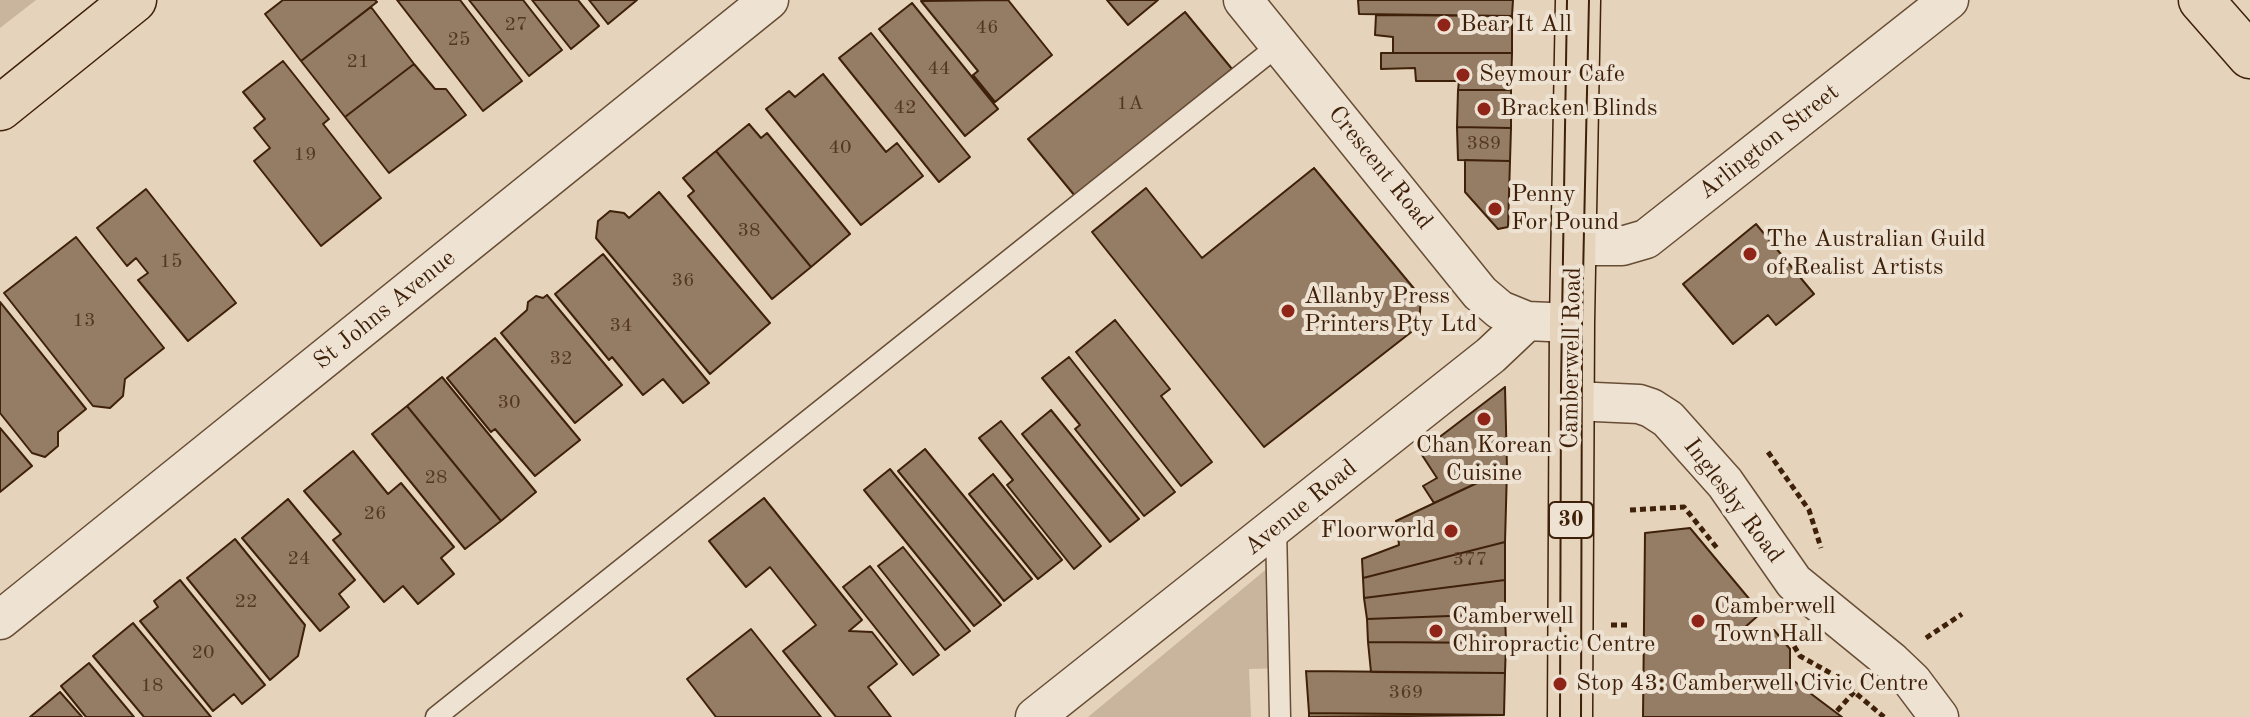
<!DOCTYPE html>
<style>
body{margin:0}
canvas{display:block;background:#e5d3bb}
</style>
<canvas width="2250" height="717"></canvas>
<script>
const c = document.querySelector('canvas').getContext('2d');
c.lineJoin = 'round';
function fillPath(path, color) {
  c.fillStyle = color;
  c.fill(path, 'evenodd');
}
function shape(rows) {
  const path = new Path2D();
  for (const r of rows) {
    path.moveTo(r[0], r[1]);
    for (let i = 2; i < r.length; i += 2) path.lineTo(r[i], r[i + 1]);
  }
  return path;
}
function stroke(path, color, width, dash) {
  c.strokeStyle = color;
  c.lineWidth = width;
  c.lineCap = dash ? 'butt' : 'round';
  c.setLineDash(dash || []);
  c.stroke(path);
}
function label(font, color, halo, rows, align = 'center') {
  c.font = font + ' "Old Standard TT",serif';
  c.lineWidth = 8;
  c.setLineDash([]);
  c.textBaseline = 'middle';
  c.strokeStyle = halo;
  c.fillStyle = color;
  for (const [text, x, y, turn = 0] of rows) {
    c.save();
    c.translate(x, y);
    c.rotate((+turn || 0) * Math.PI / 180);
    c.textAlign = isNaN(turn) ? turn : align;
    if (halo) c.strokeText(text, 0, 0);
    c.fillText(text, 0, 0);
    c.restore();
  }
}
fillPath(shape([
 [0,0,36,0,0,28],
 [1281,557,1285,668,1249,669,1251,717,1088,717]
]), '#c9b59d');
const building = shape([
 [283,0,375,0,377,2,301,61,265,14,283,0],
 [397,0,460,0,522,81,483,111,397,0],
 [469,0,523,0,562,50,529,76,469,0],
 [532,0,578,0,599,26,571,49,532,0],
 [589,0,637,0,608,24,589,0],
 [1008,0,1052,55,995,102,973,75,978,71,921,1,1008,0],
 [1107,0,1158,0,1128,25,1107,0],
 [1358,0,1513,0,1512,16,1359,14,1358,0],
 [912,3,998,109,965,136,879,29,912,3],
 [371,7,414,64,345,117,301,61,371,7],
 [1185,12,1232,69,1075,196,1028,139,1185,12],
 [1376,15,1512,16,1512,53,1393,53,1393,37,1375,35,1376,15],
 [871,33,970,157,939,182,839,58,871,33],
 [1381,53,1512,53,1511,90,1458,90,1459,81,1416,81,1415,68,1381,69,1381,53],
 [283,61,329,119,323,124,381,198,321,246,254,161,270,148,254,128,265,119,243,92,283,61],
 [414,64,435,89,446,89,466,115,389,173,345,117,414,64],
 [823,74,886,152,897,143,923,176,861,225,766,109,789,91,795,97,823,74],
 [1458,90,1511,90,1511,128,1457,127,1458,90],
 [749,124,761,138,767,133,850,234,811,267,716,151,749,124],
 [1457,127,1511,128,1510,161,1458,160,1457,127],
 [716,151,811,267,772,299,688,196,694,191,683,178,716,151],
 [1465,160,1510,161,1508,227,1498,229,1465,192,1465,160],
 [1314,168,1421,297,1419,326,1264,447,1092,232,1146,188,1202,258,1314,168],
 [146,189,236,303,188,341,138,280,148,273,136,258,127,266,97,228,146,189],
 [659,192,770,323,710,374,596,238,598,221,610,211,624,213,629,218,659,192],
 [1756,224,1814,294,1776,325,1768,315,1733,344,1683,284,1756,224],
 [76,237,164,348,125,379,123,396,110,408,93,406,4,293,76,237],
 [603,254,709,383,683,403,663,379,643,395,612,357,609,360,555,294,603,254],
 [547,295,622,385,575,423,501,333,527,310,528,302,536,296,543,298,547,295],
 [0,302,86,409,58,432,58,446,45,457,32,453,0,413,0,302],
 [1115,320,1170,389,1161,396,1212,462,1181,486,1076,352,1115,320],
 [495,338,580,440,535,476,495,429,491,432,447,378,495,338],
 [1069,357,1175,492,1144,516,1075,429,1080,425,1042,378,1069,357],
 [442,377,536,492,501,521,407,406,442,377],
 [1505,387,1507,469,1434,503,1423,486,1437,478,1420,452,1505,387],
 [407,406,501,521,465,549,372,434,407,406],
 [1051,410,1139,519,1110,542,1022,434,1051,410],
 [1001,421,1101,546,1074,569,1007,485,1013,480,979,438,1001,421],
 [0,428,32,466,0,492,0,428],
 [925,449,1032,579,1004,601,898,471,925,449],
 [353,451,388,494,401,483,454,547,441,558,454,574,418,604,403,586,384,602,333,540,341,534,304,491,353,451],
 [890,469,1001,605,974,626,864,490,890,469],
 [1507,469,1505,542,1363,578,1362,559,1399,545,1396,521,1507,469],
 [993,474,1062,560,1038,579,969,494,993,474],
 [764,498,862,620,849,631,872,632,897,664,868,687,891,717,836,717,783,651,816,625,770,567,746,587,709,541,764,498],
 [288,499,355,580,339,594,349,607,320,631,242,538,288,499],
 [1690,528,1761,613,1743,629,1774,630,1790,649,1790,678,1842,717,1643,717,1645,533,1690,528],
 [235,539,305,625,298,656,270,680,187,578,235,539],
 [1505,542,1505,580,1364,598,1363,578,1505,542],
 [903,547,970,631,945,650,878,566,903,547],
 [870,566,939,655,913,675,843,587,870,566],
 [180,580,265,685,242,704,234,694,213,711,140,621,158,607,154,601,180,580],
 [1505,580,1505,614,1367,619,1364,598,1505,580],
 [1505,614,1506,643,1368,642,1367,619,1505,614],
 [133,623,211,717,144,717,93,656,133,623],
 [751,629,821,717,716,717,687,679,751,629],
 [1368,642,1506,643,1505,673,1371,672,1368,642],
 [89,663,134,717,86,717,61,686,89,663],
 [1306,671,1505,673,1504,715,1309,713,1306,671],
 [60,692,82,717,30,717,60,692],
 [1309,713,1504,715,1309,717,1309,713]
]);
fillPath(building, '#957d65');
stroke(building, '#3f2008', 2);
const lane = shape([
 [1276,527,1280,717],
 [436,717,1280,44]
]);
const street = shape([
 [1243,0,1480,293,1500,310,1527,321],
 [1574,246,1622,246,1646,239,1949,0],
 [1573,401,1639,404,1651,408,1668,419,1725,483,1794,582,1892,662,1912,681,1939,717],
 [0,620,769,0],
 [1035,717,1491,355,1527,321,1572,323]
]);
const primary = shape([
 [2201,0,2250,56],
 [0,108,134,0],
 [1570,717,1572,323,1578,0]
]);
stroke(lane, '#684d35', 23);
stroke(street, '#684d35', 41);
stroke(primary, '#3f2008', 47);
stroke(shape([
 [1768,452,1809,510,1821,548],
 [1630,510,1684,507,1717,548],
 [1517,623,1529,623],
 [1611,625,1630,625],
 [1784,629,1800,656,1834,675,1884,717],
 [1926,638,1962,614],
 [1837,711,1854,692]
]), '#3f2008', 5, [6, 4]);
stroke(lane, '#eee2d3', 20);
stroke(street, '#eee2d3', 38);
stroke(primary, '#e5d3bb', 44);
stroke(shape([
 [1560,717,1561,385,1567,0],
 [1581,717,1582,323,1589,0]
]), '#3f2008', 2);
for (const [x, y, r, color] of [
 [1444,25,8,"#8f2418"],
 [1463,75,8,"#8f2418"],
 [1484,109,8,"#8f2418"],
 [1495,209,8,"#8f2418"],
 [1750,254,8,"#8f2418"],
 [1288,311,8,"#8f2418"],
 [1484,419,8,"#8f2418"],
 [1451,531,8,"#8f2418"],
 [1698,621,8,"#8f2418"],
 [1436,631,8,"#8f2418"],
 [1560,684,8,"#8f2418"]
]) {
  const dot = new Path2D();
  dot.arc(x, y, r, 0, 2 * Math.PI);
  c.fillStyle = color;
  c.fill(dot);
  stroke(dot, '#eee2d3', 3);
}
label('20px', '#54371f', null, [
 ["27",516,25],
 ["46",987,28],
 ["25",459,40],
 ["21",358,62],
 ["44",939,69],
 ["1A",1130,104],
 ["42",905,108],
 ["389",1484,144],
 ["40",840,148],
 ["19",305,155],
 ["38",749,231],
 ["15",171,262],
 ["36",683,281],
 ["13",84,321],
 ["34",621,326],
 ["32",561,359],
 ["30",509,403],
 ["28",436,478],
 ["26",375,514],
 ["24",299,559],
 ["377",1470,560],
 ["22",246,602],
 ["20",203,653],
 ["18",152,686],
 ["369",1406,693]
]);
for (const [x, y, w] of [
 [1571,520,44]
]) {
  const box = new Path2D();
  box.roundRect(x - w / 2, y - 18, w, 36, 6);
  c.fillStyle = '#eee2d3';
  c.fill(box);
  stroke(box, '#3f2008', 2);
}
label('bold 22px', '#3f2008', null, [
 ["30",1571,520]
]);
label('24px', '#3f2008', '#eee2d3', [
 ["Bear It All",1460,25],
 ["Seymour Cafe",1479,75],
 ["Bracken Blinds",1500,109],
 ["Penny",1511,195],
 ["For Pound",1511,223],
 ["The Australian Guild",1766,240],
 ["of Realist Artists",1766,268],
 ["Allanby Press",1304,297],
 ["Printers Pty Ltd",1304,325],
 ["Chan Korean",1484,446,"center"],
 ["Cuisine",1484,474,"center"],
 ["Floorworld",1435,531,"right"],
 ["Camberwell",1714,607],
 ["Town Hall",1714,635],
 ["Camberwell",1452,617],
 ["Chiropractic Centre",1452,645],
 ["Stop 43: Camberwell Civic Centre",1576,684]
], 'left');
label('24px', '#3f2008', '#eee2d3', [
 ["Arlington Street",1769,142,-38],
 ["Crescent Road",1380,168,51],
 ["St Johns Avenue",385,310,-39],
 ["Camberwell Road",1572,358,-89],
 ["Inglesby Road",1733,501,53],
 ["Avenue Road",1301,508,-39]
]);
</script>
